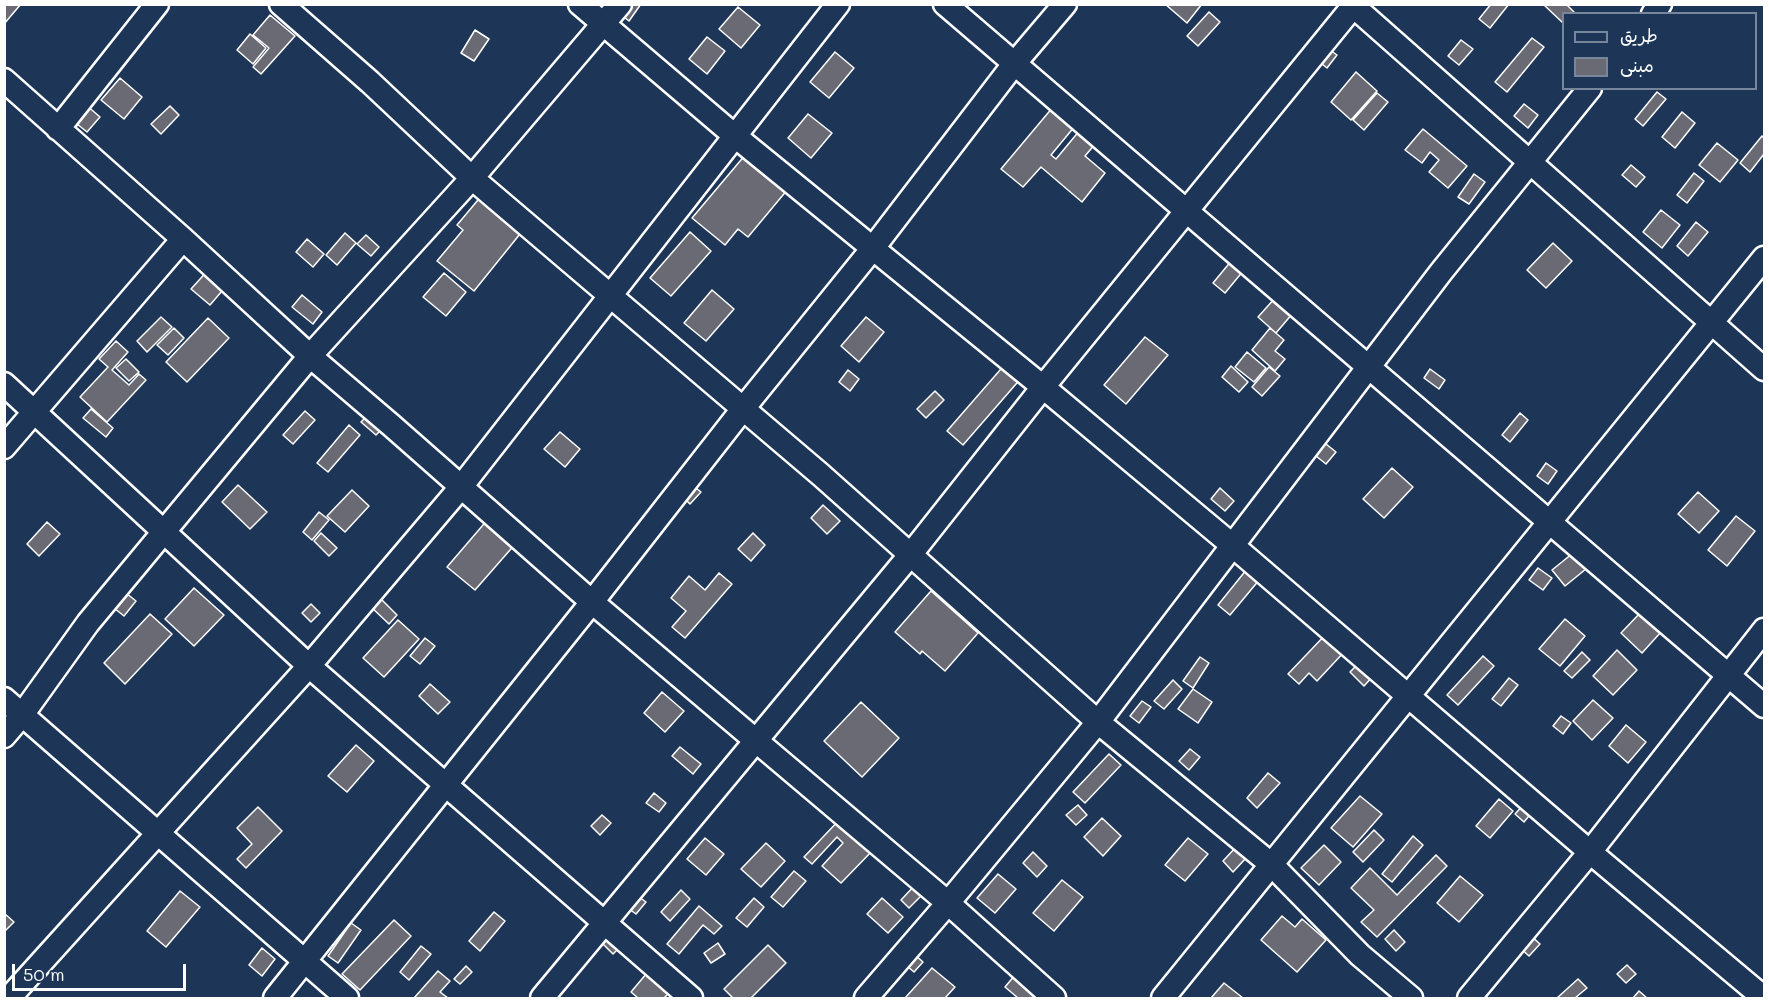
<!DOCTYPE html>
<meta charset="utf-8">
<style>
body{margin:0}
#map{position:relative;width:1769px;height:1003px;overflow:hidden;background:#1d3557;font-family:Mali,"Playpen Sans Arabic",sans-serif}
canvas{display:block}
.frame{position:absolute;inset:0;border:6px solid #fff;pointer-events:none}
.legend{position:absolute;left:1562px;top:12px;width:195px;height:78px;box-sizing:border-box;background:#1d3557;border:2px solid #77869a;margin:0;padding:8px 10px;list-style:none;font-size:18px;color:#fff}
.legend li{display:flex;align-items:center;gap:12px;height:30px}
.legend b{width:30px;border:2px solid #77869a}
.scale{position:absolute;left:12px;top:964px;width:174px;height:27px;box-sizing:border-box;border:3px solid #fff;border-top:0;padding-left:8px;font-size:18px;line-height:21px;white-space:nowrap;color:#fff;-webkit-text-stroke:4px #1d3557;paint-order:stroke}
</style>
<div id="map">
<canvas width="1769" height="1003"></canvas>
<div class="frame"></div>
<ul class="legend">
<li><b style="height:8px;background:#1d3557"></b>طريق</li>
<li><b style="height:16px;background:#6a6a74"></b>مبنى</li>
</ul>
<div class="scale">50 m</div>
</div>
<script>
const c = document.querySelector('canvas').getContext('2d');
c.lineJoin = 'round';
function fillPath(path, color) {
  c.fillStyle = color;
  c.fill(path, 'evenodd');
}
function shape(rows) {
  const path = new Path2D();
  for (const r of rows) {
    path.moveTo(r[0], r[1]);
    for (let i = 2; i < r.length; i += 2) path.lineTo(r[i], r[i + 1]);
  }
  return path;
}
function stroke(path, color, width, dash) {
  c.strokeStyle = color;
  c.lineWidth = width;
  c.lineCap = dash ? 'butt' : 'round';
  c.setLineDash(dash || []);
  c.stroke(path);
}
const building = shape([
 [4,4,21,4,4,24,4,4],
 [627,4,641,4,629,21,620,14,627,4],
 [1165,4,1187,5,1202,4,1187,23,1165,4],
 [1491,4,1509,4,1490,28,1479,19,1491,4],
 [1543,4,1566,4,1574,12,1572,14,1564,14,1563,23,1543,4],
 [738,7,760,25,741,48,719,29,738,7],
 [1209,12,1220,22,1198,46,1187,36,1209,12],
 [270,15,295,36,261,74,253,67,269,48,253,35,270,15],
 [475,30,489,39,474,61,461,53,475,30],
 [250,34,266,48,253,64,237,50,250,34],
 [707,37,725,51,707,74,689,59,707,37],
 [1532,38,1544,47,1507,92,1495,82,1532,38],
 [1461,40,1473,49,1459,65,1448,56,1461,40],
 [1326,47,1337,55,1327,68,1317,60,1326,47],
 [835,52,854,68,829,98,810,82,835,52],
 [1356,72,1377,91,1351,120,1331,102,1356,72],
 [120,78,142,97,124,119,101,100,120,78],
 [1657,92,1666,99,1643,126,1635,119,1657,92],
 [1377,93,1388,102,1364,130,1353,120,1377,93],
 [85,104,100,117,87,132,72,120,85,104],
 [1524,104,1538,115,1528,128,1514,116,1524,104],
 [170,106,179,115,161,134,151,124,170,106],
 [1053,107,1075,126,1051,155,1056,159,1080,130,1096,143,1085,156,1105,173,1082,202,1041,167,1023,187,1001,169,1053,107],
 [1682,112,1695,123,1675,148,1662,137,1682,112],
 [808,114,832,133,811,158,788,138,808,114],
 [1423,129,1467,166,1448,188,1429,172,1439,160,1430,152,1422,163,1405,150,1423,129],
 [1762,136,1764,138,1764,154,1750,172,1740,163,1762,136],
 [1717,143,1738,160,1720,182,1699,165,1717,143],
 [746,154,788,189,748,237,738,229,725,245,692,218,746,154],
 [1631,165,1645,177,1636,187,1622,175,1631,165],
 [1694,173,1704,181,1687,203,1677,195,1694,173],
 [1474,174,1485,182,1469,204,1458,197,1474,174],
 [483,194,524,229,474,291,437,261,463,230,457,225,483,194],
 [1661,210,1680,225,1662,248,1643,232,1661,210],
 [1696,222,1708,232,1688,256,1677,246,1696,222],
 [690,232,711,251,671,296,650,278,690,232],
 [345,233,356,243,337,265,326,255,345,233],
 [366,235,379,247,371,256,357,244,366,235],
 [307,239,324,254,313,267,296,252,307,239],
 [1553,243,1572,261,1546,288,1527,270,1553,243],
 [1232,260,1244,270,1225,293,1213,283,1232,260],
 [210,268,228,284,210,305,191,289,210,268],
 [444,273,466,292,446,316,423,297,444,273],
 [712,290,734,309,706,341,684,323,712,290],
 [302,295,322,312,313,324,292,307,302,295],
 [1275,298,1293,313,1276,333,1258,317,1275,298],
 [161,317,172,327,147,352,137,341,161,317],
 [866,317,884,332,859,362,841,346,866,317],
 [208,318,229,338,187,382,166,362,208,318],
 [174,328,184,338,168,355,157,345,174,328],
 [1270,328,1284,340,1275,351,1285,359,1275,371,1252,350,1270,328],
 [1145,337,1168,355,1126,404,1104,385,1145,337],
 [116,341,128,352,112,370,129,385,139,374,146,380,107,422,80,397,108,367,99,359,116,341],
 [1247,352,1266,368,1254,382,1235,367,1247,352],
 [126,359,139,372,129,381,116,368,126,359],
 [1007,362,1023,376,963,445,947,431,1007,362],
 [1231,366,1248,382,1239,392,1222,377,1231,366],
 [1269,367,1280,376,1262,396,1252,387,1269,367],
 [1430,369,1445,380,1439,389,1424,378,1430,369],
 [848,370,859,379,850,391,839,382,848,370],
 [935,391,944,400,926,418,917,409,935,391],
 [91,409,113,428,106,437,83,418,91,409],
 [305,411,315,420,293,444,283,435,305,411],
 [372,411,387,424,376,435,361,422,372,411],
 [1520,413,1528,420,1510,442,1502,435,1520,413],
 [349,425,360,435,328,472,317,463,349,425],
 [560,432,580,449,565,467,544,449,560,432],
 [1321,440,1336,452,1326,464,1311,452,1321,440],
 [1546,463,1557,471,1548,484,1537,476,1546,463],
 [1392,468,1413,487,1384,518,1363,499,1392,468],
 [691,484,701,492,690,504,681,495,691,484],
 [238,485,267,512,250,529,222,502,238,485],
 [1220,488,1234,501,1225,511,1211,499,1220,488],
 [352,490,369,506,345,532,327,516,352,490],
 [1698,492,1719,511,1699,533,1678,514,1698,492],
 [823,505,840,521,827,534,811,518,823,505],
 [319,512,329,520,312,540,303,532,319,512],
 [1736,516,1755,531,1727,566,1708,550,1736,516],
 [489,518,517,542,475,590,447,567,489,518],
 [47,522,60,534,39,556,27,544,47,522],
 [321,533,337,548,329,556,314,541,321,533],
 [753,533,765,545,751,561,738,549,753,533],
 [1573,553,1586,569,1565,586,1552,570,1573,553],
 [1538,568,1552,578,1543,590,1529,580,1538,568],
 [1247,569,1260,579,1230,615,1218,605,1247,569],
 [719,573,732,584,685,638,672,627,686,611,671,598,689,576,705,590,719,573],
 [194,588,224,615,194,646,165,619,194,588],
 [931,591,978,633,945,671,922,651,920,654,895,632,931,591],
 [126,593,136,601,124,616,114,608,126,593],
 [379,597,397,615,389,624,370,606,379,597],
 [311,604,320,613,311,622,302,613,311,604],
 [1641,612,1661,632,1642,653,1621,633,1641,612],
 [150,614,172,634,125,684,104,663,150,614],
 [1565,619,1585,636,1560,666,1539,649,1565,619],
 [398,620,419,639,384,677,363,658,398,620],
 [1328,632,1346,650,1317,681,1309,673,1299,684,1288,674,1328,632],
 [425,638,435,646,420,664,410,656,425,638],
 [1617,650,1637,670,1613,695,1593,676,1617,650],
 [1582,652,1590,660,1572,678,1564,671,1582,652],
 [1483,656,1494,666,1458,705,1447,695,1483,656],
 [1200,657,1209,663,1193,688,1183,681,1200,657],
 [1361,661,1375,674,1364,686,1350,672,1361,661],
 [1509,678,1518,685,1501,706,1492,699,1509,678],
 [1173,680,1182,689,1164,709,1154,701,1173,680],
 [430,684,450,702,438,714,419,696,430,684],
 [1193,689,1212,702,1198,723,1178,709,1193,689],
 [662,692,684,711,665,732,644,713,662,692],
 [1593,700,1613,718,1592,740,1573,721,1593,700],
 [1142,701,1151,707,1139,723,1130,716,1142,701],
 [861,702,899,738,862,777,824,741,861,702],
 [1561,716,1571,723,1563,734,1553,726,1561,716],
 [1626,725,1646,742,1628,763,1609,746,1626,725],
 [356,745,374,761,347,792,328,776,356,745],
 [680,747,701,764,693,774,672,756,680,747],
 [1190,749,1200,757,1189,770,1179,761,1190,749],
 [1109,754,1121,765,1085,803,1073,792,1109,754],
 [1268,773,1280,783,1257,808,1247,798,1268,773],
 [654,793,666,803,659,812,646,803,654,793],
 [1360,796,1382,814,1353,847,1331,828,1360,796],
 [1499,799,1513,811,1490,838,1476,826,1499,799],
 [1525,803,1533,811,1524,822,1515,814,1525,803],
 [1078,805,1087,815,1076,825,1066,815,1078,805],
 [258,807,282,831,246,868,237,859,252,844,237,828,258,807],
 [602,815,611,823,600,835,591,826,602,815],
 [842,817,875,848,841,883,822,866,843,843,837,837,812,864,804,857,842,817],
 [1102,818,1121,836,1103,856,1084,837,1102,818],
 [1374,830,1384,840,1363,862,1353,852,1374,830],
 [1413,836,1423,845,1392,882,1382,874,1413,836],
 [705,838,724,854,706,875,687,859,705,838],
 [1188,838,1208,854,1185,881,1165,865,1188,838],
 [766,843,785,861,761,887,741,869,766,843],
 [1324,845,1341,862,1319,885,1301,868,1324,845],
 [1236,847,1247,857,1233,872,1223,861,1236,847],
 [1033,852,1047,866,1037,877,1023,863,1033,852],
 [1436,855,1447,866,1377,937,1361,922,1374,910,1351,888,1370,868,1397,895,1436,855],
 [794,871,806,881,783,907,771,897,794,871],
 [998,874,1016,889,995,913,977,898,998,874],
 [1460,876,1483,895,1459,922,1437,903,1460,876],
 [1062,880,1083,897,1054,931,1033,913,1062,880],
 [915,885,924,893,909,908,901,900,915,885],
 [681,890,690,899,670,921,661,912,681,890],
 [180,891,200,907,166,947,147,931,180,891],
 [635,894,646,902,636,914,625,906,635,894],
 [754,898,764,907,747,927,736,918,754,898],
 [882,898,903,917,888,933,867,914,882,898],
 [699,906,722,926,714,934,703,925,679,954,667,944,699,906],
 [494,912,505,921,480,951,469,941,494,912],
 [4,913,14,922,4,932,4,913],
 [1282,916,1295,927,1302,919,1326,940,1297,972,1261,940,1282,916],
 [394,920,411,936,360,990,342,974,394,920],
 [351,923,361,930,338,963,328,956,351,923],
 [608,929,623,944,613,954,598,939,608,929],
 [1394,930,1405,942,1396,951,1385,939,1394,930],
 [1529,934,1540,944,1529,956,1518,946,1529,934],
 [718,943,725,954,711,963,704,953,718,943],
 [768,945,786,963,751,998,733,998,724,989,768,945],
 [421,946,431,954,409,980,400,972,421,946],
 [262,948,275,959,262,976,249,965,262,948],
 [914,954,923,962,914,972,906,965,914,954],
 [1627,965,1636,974,1626,983,1617,974,1627,965],
 [466,966,472,972,460,984,454,979,466,966],
 [652,967,675,987,664,998,638,998,631,992,652,967],
 [932,968,955,987,945,998,905,998,932,968],
 [438,971,450,981,440,992,448,998,414,998,438,971],
 [1015,975,1042,998,1018,998,1005,987,1015,975],
 [1578,979,1587,988,1575,998,1557,998,1578,979],
 [1224,983,1243,998,1211,998,1224,983],
 [1639,991,1647,998,1633,998,1639,991]
]);
fillPath(building, '#6a6a74');
stroke(building, '#fff', 1.5);
const street = shape([
 [281,4,370,82,472,178,821,475,1098,722,1272,865,1360,955,1411,998],
 [580,4,735,136,1043,387,1232,545,1590,852,1764,998],
 [945,4,1764,706],
 [1351,4,1764,369],
 [1653,14,1660,4],
 [4,80,183,239,310,356,391,425,592,602,948,903,1054,998],
 [58,129,157,4],
 [4,384,309,666,691,998],
 [4,447,183,239],
 [4,699,347,998],
 [4,736,22,715,88,623,310,356,472,178,620,4],
 [9,998,309,666,461,487,838,4],
 [275,998,592,602,742,410,873,248,1014,64,1065,4],
 [542,998,911,554,1043,387,1355,4],
 [866,998,948,903,1098,722,1441,272,1590,88],
 [1163,998,1764,258],
 [1469,998,1590,852,1764,630]
]);
stroke(street, '#fff', 27);
stroke(street, '#1d3557', 22);
</script>
